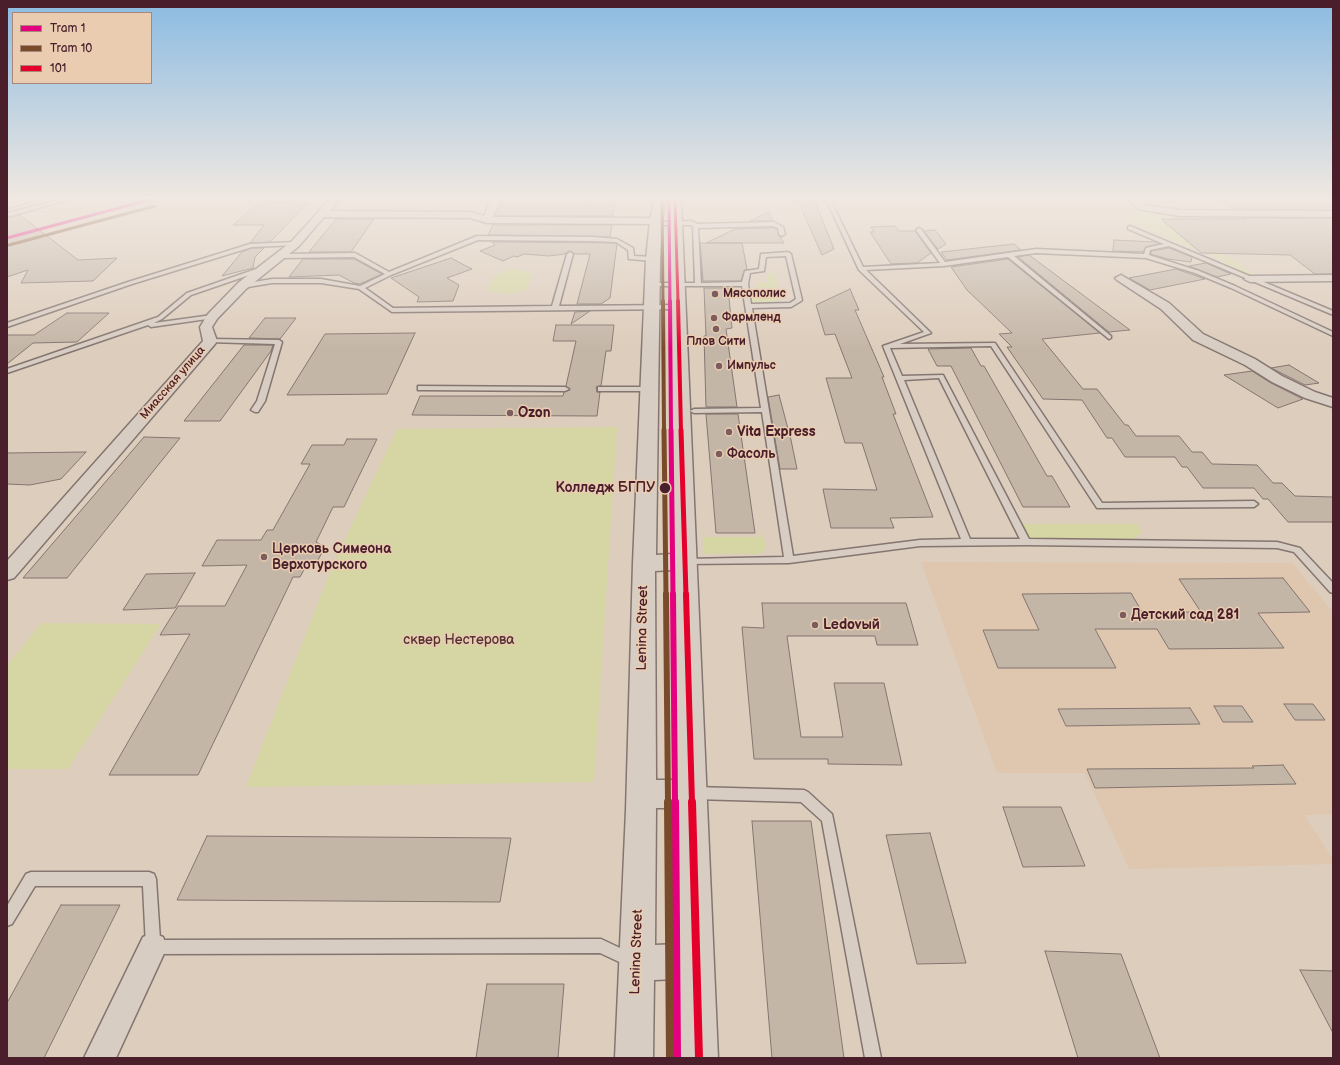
<!DOCTYPE html>
<meta charset="utf-8">
<style>
body{margin:0}
#map{position:relative;width:1340px;height:1065px;overflow:hidden;background:#ddcdbc;font-family:"Balsamiq Sans",sans-serif}
canvas{display:block}
.frame{position:absolute;inset:0;border:8px solid #4a1f2b;pointer-events:none}
.legend{position:absolute;left:12px;top:12px;width:140px;height:72px;box-sizing:border-box;background:#eacdb1;border:1px solid #aa877b;margin:0;padding:5px 7px;list-style:none;font-size:12px;color:#4a1f2b}
.legend li{display:flex;align-items:center;gap:8px;height:20px}
.legend b{width:20px;border:1px solid #aa877b}
</style>
<div id="map">
<canvas width="1340" height="1065"></canvas>
<div class="frame"></div>
<ul class="legend">
<li><b style="height:5px;background:#e5007d"></b>Tram 1</li>
<li><b style="height:5px;background:#7a4b2a"></b>Tram 10</li>
<li><b style="height:5px;background:#e4002b"></b>101</li>
</ul>
</div>
<script>
const c = document.querySelector('canvas').getContext('2d');
c.lineJoin = 'round';
function fillPath(path, color) {
  c.fillStyle = color;
  c.fill(path, 'evenodd');
}
function shape(rows) {
  const path = new Path2D();
  for (const r of rows) {
    path.moveTo(r[0], r[1]);
    for (let i = 2; i < r.length; i += 2) path.lineTo(r[i], r[i + 1]);
  }
  return path;
}
function stroke(path, color, width, dash) {
  c.strokeStyle = color;
  c.lineWidth = width;
  c.lineCap = dash ? 'butt' : 'round';
  c.setLineDash(dash || []);
  c.stroke(path);
}
function label(font, color, halo, rows, align = 'center') {
  c.font = font + ' "Balsamiq Sans",sans-serif';
  c.lineWidth = 3;
  c.setLineDash([]);
  c.textBaseline = 'middle';
  c.strokeStyle = halo;
  c.fillStyle = color;
  for (const [text, x, y, turn = 0] of rows) {
    c.save();
    c.translate(x, y);
    c.rotate((+turn || 0) * Math.PI / 180);
    c.textAlign = isNaN(turn) ? turn : align;
    if (halo) c.strokeText(text, 0, 0);
    c.fillText(text, 0, 0);
    c.restore();
  }
}
fillPath(shape([
 [921,562,1292,563,1333,612,1333,814,1304,815,1333,859,1333,864,1129,869,1085,773,997,773]
]), '#dfc6ae');
fillPath(shape([
 [1141,213,1152,213,1167,216,1257,276,1219,265,1226,262,1126,220],
 [514,269,531,273,532,276,526,290,511,294,490,292,488,289,494,277,499,273],
 [767,273,776,273,778,288,758,288,757,282,768,282],
 [778,290,780,301,750,303,748,291],
 [617,427,594,782,246,787,332,567,397,429],
 [1021,524,1137,524,1142,532,1133,540,1029,540],
 [761,532,763,532,766,549,760,554,703,554,703,537,761,537],
 [41,623,161,624,68,769,7,769,7,666]
]), '#d5d6a4');
const building = shape([
 [504,199,522,199,519,206,587,206,588,199,616,199,613,216,497,216,504,199],
 [797,199,814,199,834,249,822,255,797,199],
 [1219,199,1333,199,1333,210,1232,209,1219,199],
 [260,202,308,203,270,242,250,243,264,225,233,225,260,202],
 [769,212,773,221,750,221,769,212],
 [20,215,78,260,117,258,93,281,21,283,28,270,7,277,7,218,20,215],
 [1243,218,1333,218,1333,274,1315,274,1290,255,1201,253,1161,219,1245,219,1243,218],
 [336,219,374,219,351,252,309,252,336,219],
 [493,225,612,225,610,237,488,235,493,225],
 [895,226,899,231,915,231,931,253,917,263,891,264,870,232,874,232,871,227,895,226],
 [773,228,777,229,778,234,784,243,706,243,735,229,773,228],
 [935,230,946,244,938,249,924,231,935,230],
 [1114,240,1155,242,1159,244,1146,247,1143,252,1113,251,1114,240],
 [492,242,616,243,617,244,610,298,601,304,577,304,590,254,574,254,569,251,565,254,549,256,524,254,517,257,514,256,503,261,480,251,495,245,492,242],
 [700,243,742,243,747,269,744,271,741,281,703,281,700,243],
 [1014,244,1021,250,947,260,941,252,1014,244],
 [252,248,264,248,255,257,253,268,222,276,242,252,252,248],
 [1169,248,1192,257,1191,262,1168,259,1151,254,1151,251,1169,248],
 [1029,255,1130,330,1109,332,1018,257,1029,255],
 [451,258,472,269,447,278,459,285,453,301,417,302,419,297,391,278,451,258],
 [303,259,354,259,382,274,360,284,354,283,339,275,289,277,303,259],
 [1008,259,1100,333,1042,339,1083,389,1097,389,1125,425,1128,425,1136,436,1179,436,1192,452,1202,452,1212,464,1257,465,1273,483,1282,483,1295,496,1333,497,1333,522,1288,522,1268,499,1263,499,1254,488,1203,488,1187,467,1182,467,1175,457,1125,457,1112,438,1107,438,1082,400,1043,399,1007,347,1012,347,999,334,1012,333,967,290,951,267,1008,259],
 [1206,263,1231,274,1217,277,1189,266,1206,263],
 [1176,269,1205,279,1150,290,1129,278,1176,269],
 [704,288,728,288,732,328,726,329,737,407,706,407,704,336,706,336,704,288],
 [850,289,859,310,855,310,884,377,882,377,896,414,893,414,933,517,890,518,894,528,831,528,823,489,877,490,862,443,845,443,826,378,852,378,835,334,825,335,816,305,850,289],
 [590,311,571,324,575,312,590,311],
 [67,313,109,313,77,342,33,343,7,364,7,335,34,335,67,313],
 [265,318,296,318,280,339,249,338,265,318],
 [556,325,614,325,611,351,606,351,601,386,596,387,597,392,600,392,597,416,412,415,420,396,563,396,564,392,570,390,566,386,576,341,553,341,556,325],
 [415,333,387,394,287,395,325,334,415,333],
 [244,345,273,345,271,351,220,421,184,421,244,345],
 [971,348,981,366,984,366,1047,476,1052,476,1070,507,1023,507,951,366,937,366,928,349,971,348],
 [1289,365,1319,383,1305,385,1271,368,1289,365],
 [1252,371,1271,383,1303,399,1278,408,1224,375,1252,371],
 [779,395,791,440,797,469,780,469,768,397,779,395],
 [706,414,738,414,755,533,716,533,706,414],
 [144,437,180,438,67,578,23,578,144,437],
 [347,439,377,439,344,507,333,507,316,542,325,547,318,560,307,564,300,577,293,577,198,775,109,775,190,634,160,635,178,606,225,606,247,565,202,566,217,540,261,540,267,530,273,530,310,464,301,464,312,445,344,445,347,439],
 [86,452,61,479,30,485,7,484,7,453,86,452],
 [195,573,175,608,123,610,146,574,195,573],
 [1283,578,1310,612,1258,613,1284,648,1169,649,1157,629,1095,629,1116,668,998,668,983,630,1039,630,1022,594,1131,593,1142,612,1201,612,1179,579,1283,578],
 [762,603,906,603,918,645,877,645,875,636,787,636,801,737,843,737,834,683,884,683,902,765,828,764,828,759,754,759,742,627,764,628,762,603],
 [1284,704,1313,704,1325,720,1295,720,1284,704],
 [1214,706,1242,706,1253,722,1223,722,1214,706],
 [1190,708,1200,724,1066,726,1058,709,1190,708],
 [1283,765,1296,784,1095,788,1087,769,1254,768,1252,766,1283,765],
 [1003,807,1061,807,1085,866,1023,867,1003,807],
 [752,821,811,821,844,1058,772,1058,752,821],
 [930,833,966,963,917,964,886,835,930,833],
 [207,836,511,838,500,902,177,900,207,836],
 [61,905,120,905,44,1058,7,1058,7,1003,61,905],
 [1045,951,1121,954,1160,1058,1078,1058,1045,951],
 [1300,970,1333,971,1333,1033,1300,970],
 [487,984,564,984,558,1058,476,1058,487,984]
]);
fillPath(building, '#c4b6a7');
stroke(building, '#847570', 1);
const lane = shape([
 [63,199,71,199,7,217,7,213,63,199],
 [826,199,830,199,863,267,940,263,916,230,919,228,921,229,945,262,1036,249,1144,254,1146,248,1164,244,1128,229,1128,227,1130,226,1333,311,1333,315,1331,314,1169,246,1150,250,1149,255,1199,271,1235,286,1333,332,1333,336,1231,288,1195,273,1146,258,1036,253,1014,256,1111,336,1111,338,1109,339,1008,257,944,266,866,270,931,333,900,344,995,343,1102,503,1254,501,1258,504,1254,507,1097,508,991,346,890,348,902,376,943,375,1029,539,1277,542,1300,548,1333,583,1333,593,1330,592,1294,552,1277,548,1026,545,920,546,789,563,682,564,680,562,685,559,784,557,762,412,694,413,690,411,694,409,761,408,742,286,650,286,649,285,652,283,695,283,693,226,690,225,654,225,653,224,656,222,691,221,698,224,774,222,783,227,785,234,782,236,779,234,778,228,773,226,698,228,701,283,742,282,745,271,759,269,761,254,788,252,791,254,802,300,801,301,791,307,752,308,793,556,920,540,961,539,883,346,924,332,859,270,826,199],
 [786,256,796,299,790,303,751,304,748,284,750,273,764,271,766,257,786,256],
 [939,378,1020,539,970,539,904,380,939,378],
 [477,236,593,237,617,239,633,248,634,256,653,257,656,259,653,261,629,259,628,250,616,242,593,241,478,240,391,275,365,288,393,308,552,306,567,254,570,252,573,254,559,306,679,305,682,307,679,309,392,312,359,289,321,283,272,283,242,288,239,286,242,284,272,279,321,279,360,286,385,274,354,257,282,258,279,256,282,254,355,253,389,272,477,236],
 [295,242,298,244,297,245,252,247,132,284,7,327,7,323,128,282,250,244,295,242],
 [262,267,264,268,264,270,191,295,162,319,154,323,212,315,214,316,214,318,151,327,148,325,7,373,7,369,158,317,187,293,262,267],
 [210,339,279,340,282,342,265,401,258,412,255,412,251,410,257,401,275,344,208,342,208,340,210,339],
 [418,386,565,387,569,389,565,391,421,390,418,390,418,386],
 [598,387,649,387,653,389,649,391,598,391,598,387],
 [694,787,804,790,808,792,832,814,881,1058,865,1058,822,821,801,802,694,799,690,797,688,793,690,789,694,787],
 [31,872,149,872,154,874,156,879,160,940,601,939,635,955,637,960,635,965,630,967,600,953,153,954,148,952,146,947,143,886,35,886,12,924,7,926,7,906,26,874,31,872]
]);
const street = shape([
 [330,199,340,199,330,211,471,212,484,216,491,199,501,199,493,217,656,218,661,221,656,224,487,223,470,218,324,217,299,246,246,289,217,319,212,327,217,341,215,344,14,578,7,580,7,561,203,341,200,327,208,314,238,283,291,242,330,199],
 [1128,199,1139,199,1144,205,1180,210,1333,211,1333,217,1180,216,1138,209,1128,199],
 [1121,275,1169,303,1203,334,1255,359,1282,376,1315,392,1333,398,1333,407,1305,398,1272,382,1245,365,1193,340,1161,309,1117,280,1115,278,1121,275],
 [1333,275,1333,281,1250,282,1244,279,1250,276,1333,275],
 [153,933,163,937,167,947,116,1058,84,1058,143,937,153,933]
]);
const secondary = shape([
 [12,199,33,199,31,201,7,208,7,200,12,199],
 [654,199,666,199,662,221,660,259,656,555,672,554,669,199,681,199,718,1058,680,1058,679,979,654,980,653,1058,615,1058,626,810,633,563,646,259,650,221,654,199],
 [673,570,676,780,656,780,655,571,673,570],
 [656,808,676,808,678,944,655,945,656,808]
]);
stroke(lane, '#847570', 3);
stroke(street, '#847570', 3);
stroke(secondary, '#847570', 3);
fillPath(lane, '#d8cdc3');
fillPath(street, '#d8cdc3');
fillPath(secondary, '#d8cdc3');
stroke(shape([
 [675,199,678,302]
]), '#e4002b', 3);
stroke(shape([
 [678,301,681,431]
]), '#e4002b', 4);
stroke(shape([
 [681,430,686,595]
]), '#e4002b', 5);
stroke(shape([
 [686,594,692,803]
]), '#e4002b', 6);
stroke(shape([
 [692,802,699,1058]
]), '#e4002b', 8);
stroke(shape([
 [669,199,670,302],
 [7,238,152,199]
]), '#e5007d', 3);
stroke(shape([
 [670,301,671,431]
]), '#e5007d', 4);
stroke(shape([
 [671,430,673,595]
]), '#e5007d', 5);
stroke(shape([
 [673,594,675,803]
]), '#e5007d', 6);
stroke(shape([
 [675,802,677,1058]
]), '#e5007d', 8);
stroke(shape([
 [662,199,663,302],
 [9,245,155,206]
]), '#7a4b2a', 3);
stroke(shape([
 [663,301,664,431]
]), '#7a4b2a', 4);
stroke(shape([
 [664,430,666,595]
]), '#7a4b2a', 5);
stroke(shape([
 [666,594,668,803]
]), '#7a4b2a', 6);
stroke(shape([
 [668,802,670,1058]
]), '#7a4b2a', 8);
const sky = c.createLinearGradient(0, 0, 0, 348);
sky.addColorStop(0, '#8bbbe2');
sky.addColorStop(0.57, '#f0e8e1');
sky.addColorStop(1, '#f0e8e100');
c.fillStyle = sky;
c.fillRect(0, 0, 1340, 348);
for (const [x, y, r, color] of [
 [715,294,4,"#7d5c5e"],
 [714,318,4,"#7d5c5e"],
 [716,329,4,"#7d5c5e"],
 [719,366,4,"#7d5c5e"],
 [510,413,4,"#7d5c5e"],
 [729,432,4,"#7d5c5e"],
 [719,454,4,"#7d5c5e"],
 [665,488,6,"#4a1f2b"],
 [264,557,4,"#7d5c5e"],
 [1123,615,4,"#7d5c5e"],
 [815,625,4,"#7d5c5e"]
]) {
  const dot = new Path2D();
  dot.arc(x, y, r, 0, 2 * Math.PI);
  c.fillStyle = color;
  c.fill(dot);
  stroke(dot, '#eacdb1', 1.5);
}
label('bold 12px', '#4a1f2b', '#eacdb1', [
 ["Мясополис",723,294],
 ["Фармленд",722,318],
 ["Плов Сити",716,342,"center"],
 ["Импульс",727,366]
], 'left');
label('12px', '#4a1f2b', '#eacdb1', [
 ["Миасская улица",173,383,-49]
]);
label('bold 14px', '#4a1f2b', '#eacdb1', [
 ["Ozon",518,413],
 ["Vita Express",737,432],
 ["Фасоль",727,454],
 ["Церковь Симеона",272,549],
 ["Верхотурского",272,565],
 ["Детский сад 281",1131,615],
 ["Ledovый",823,625]
], 'left');
label('bold 14px', '#4a1f2b', '#eacdb1', [
 ["Колледж БГПУ",655,488]
], 'right');
label('14px', '#4a1f2b', '#eacdb1', [
 ["Lenina Street",643,628,-89],
 ["Lenina Street",637,952,-88]
]);
label('14px', '#573235', '#eacdb1', [
 ["сквер Нестерова",459,640]
]);
</script>
